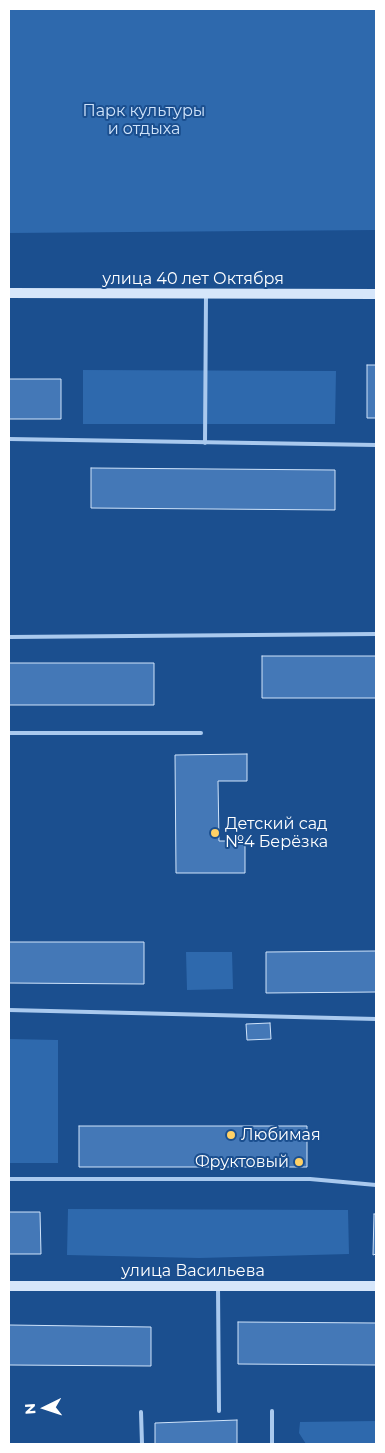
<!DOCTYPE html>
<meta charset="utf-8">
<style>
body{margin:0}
#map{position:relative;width:385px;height:1453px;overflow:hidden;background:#1b4f8f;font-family:Montserrat,sans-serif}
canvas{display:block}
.frame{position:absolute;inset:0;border:10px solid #fff;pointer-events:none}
.north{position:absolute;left:20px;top:1383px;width:50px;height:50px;-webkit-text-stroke:4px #1b4f8f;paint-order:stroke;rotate:266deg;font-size:14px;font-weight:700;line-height:20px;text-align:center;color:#fff}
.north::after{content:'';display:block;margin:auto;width:18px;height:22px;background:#fff;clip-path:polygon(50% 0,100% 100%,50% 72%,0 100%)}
</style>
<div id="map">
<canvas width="385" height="1453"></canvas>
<div class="frame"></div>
<div class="north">N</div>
</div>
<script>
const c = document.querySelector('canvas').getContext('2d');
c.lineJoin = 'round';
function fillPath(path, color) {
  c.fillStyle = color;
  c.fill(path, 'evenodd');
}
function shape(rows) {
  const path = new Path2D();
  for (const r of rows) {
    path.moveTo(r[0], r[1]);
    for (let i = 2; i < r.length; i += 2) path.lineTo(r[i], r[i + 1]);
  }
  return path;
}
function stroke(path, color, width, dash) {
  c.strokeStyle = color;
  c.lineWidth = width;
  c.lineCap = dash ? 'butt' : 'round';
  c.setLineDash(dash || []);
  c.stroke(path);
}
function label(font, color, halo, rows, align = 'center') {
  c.font = font + ' Montserrat,sans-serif';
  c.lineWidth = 4;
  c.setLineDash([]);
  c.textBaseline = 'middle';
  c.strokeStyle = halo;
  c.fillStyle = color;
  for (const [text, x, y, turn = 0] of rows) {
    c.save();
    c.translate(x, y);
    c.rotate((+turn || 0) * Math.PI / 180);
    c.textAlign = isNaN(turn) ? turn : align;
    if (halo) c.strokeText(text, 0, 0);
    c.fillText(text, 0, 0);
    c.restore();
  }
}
fillPath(shape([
 [9,9,376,9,376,230,9,233],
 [83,370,336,371,335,424,83,424],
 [186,952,232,952,233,989,187,990],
 [9,1039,58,1040,58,1163,9,1163],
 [68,1209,348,1210,349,1254,199,1258,67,1255],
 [376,1421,376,1444,306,1444,299,1433,300,1422]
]), '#2e69ad');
const building = shape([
 [367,365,376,365,376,418,367,418,367,365],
 [9,379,61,379,61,419,9,419,9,379],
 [91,468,335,470,335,510,91,508,91,468],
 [262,656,376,656,376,698,262,698,262,656],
 [9,663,154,663,154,705,9,705,9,663],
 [247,754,247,781,218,781,219,841,245,841,245,873,176,873,175,755,247,754],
 [9,942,144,942,144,984,9,983,9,942],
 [376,951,376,992,266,993,266,952,376,951],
 [270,1023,271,1039,247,1040,246,1024,270,1023],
 [79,1126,307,1126,307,1167,79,1167,79,1126],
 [9,1212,40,1212,41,1254,9,1254,9,1212],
 [374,1214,376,1214,376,1254,373,1255,374,1214],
 [238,1322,376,1323,376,1365,238,1364,238,1322],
 [9,1325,151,1327,151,1366,9,1365,9,1325],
 [237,1420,237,1444,155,1444,155,1423,237,1420]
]);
fillPath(building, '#4478b7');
stroke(building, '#cfe3fa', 1);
stroke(shape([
 [9,439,376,445],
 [205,443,206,295],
 [9,637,376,634],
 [9,733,201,733],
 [9,1010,376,1019],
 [9,1179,310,1179,376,1185],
 [218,1287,219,1411],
 [272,1411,272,1444],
 [141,1412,142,1444]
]), '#a9c9ee', 4);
stroke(shape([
 [9,293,376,294],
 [9,1286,376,1286]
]), '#d6e6fa', 10);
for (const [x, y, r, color] of [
 [215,833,5,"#ffd166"],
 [231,1135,5,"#ffd166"],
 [299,1162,5,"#ffd166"]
]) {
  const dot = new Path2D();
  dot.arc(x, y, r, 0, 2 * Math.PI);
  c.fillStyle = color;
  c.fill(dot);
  stroke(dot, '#1b4f8f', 2);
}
label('16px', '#cfe3fa', '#1b4f8f', [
 ["Парк культуры",144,111],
 ["и отдыха",144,129]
]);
label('16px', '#fff', '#1b4f8f', [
 ["улица 40 лет Октября",193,279],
 ["улица Васильева",193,1271]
]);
label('16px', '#fff', '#1b4f8f', [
 ["Детский сад",225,824],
 ["№4 Берёзка",225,842],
 ["Любимая",241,1135],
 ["Фруктовый",289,1162,"right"]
], 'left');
</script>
